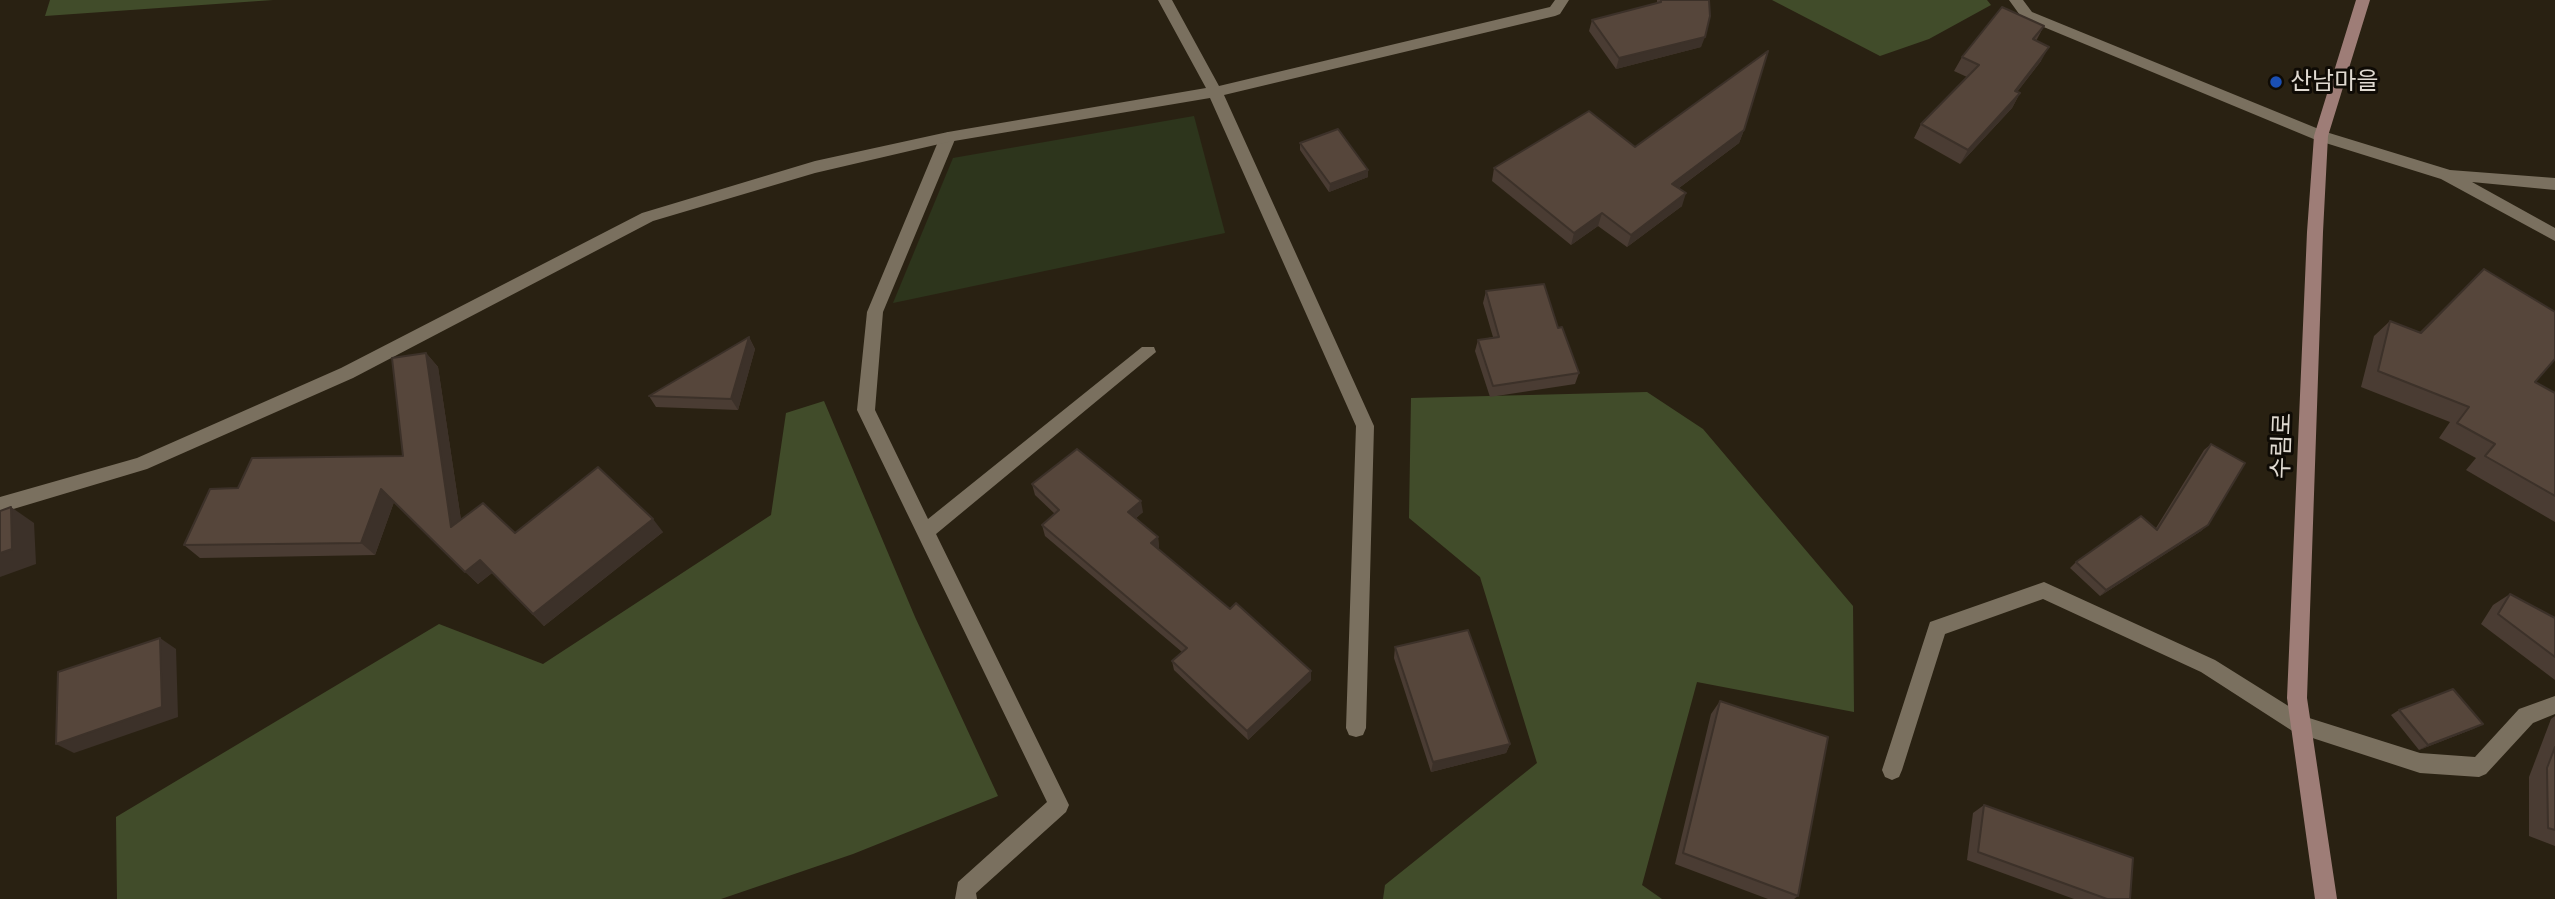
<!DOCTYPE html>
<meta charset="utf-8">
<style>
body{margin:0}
canvas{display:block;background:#292112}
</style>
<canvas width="2555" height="899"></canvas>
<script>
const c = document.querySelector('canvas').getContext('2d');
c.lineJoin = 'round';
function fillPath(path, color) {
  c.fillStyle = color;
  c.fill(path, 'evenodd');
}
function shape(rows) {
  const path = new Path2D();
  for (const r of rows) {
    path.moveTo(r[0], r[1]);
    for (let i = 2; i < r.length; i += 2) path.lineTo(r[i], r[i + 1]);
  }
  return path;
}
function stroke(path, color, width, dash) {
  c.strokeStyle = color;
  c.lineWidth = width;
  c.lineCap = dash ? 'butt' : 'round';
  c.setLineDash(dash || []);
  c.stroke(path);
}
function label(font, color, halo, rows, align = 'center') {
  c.font = font + ' "Playfair Display","Noto Sans KR",serif';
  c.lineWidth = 6;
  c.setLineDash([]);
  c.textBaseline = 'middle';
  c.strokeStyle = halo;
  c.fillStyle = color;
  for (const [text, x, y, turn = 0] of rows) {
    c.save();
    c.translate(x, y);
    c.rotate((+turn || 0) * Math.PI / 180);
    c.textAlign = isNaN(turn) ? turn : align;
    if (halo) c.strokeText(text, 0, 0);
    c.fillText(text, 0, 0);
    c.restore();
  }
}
fillPath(shape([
 [1194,116,1225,233,893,303,953,158]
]), '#2d351c');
fillPath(shape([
 [50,0,273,0,45,16],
 [1772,0,1987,0,1991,5,1929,39,1880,56],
 [1647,392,1703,429,1853,606,1854,712,1697,682,1642,885,1662,899,1383,899,1385,885,1537,763,1480,577,1409,518,1411,398],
 [824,401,915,617,998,796,853,854,721,899,117,899,116,817,439,624,543,664,771,515,786,413]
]), '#414c2a');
fillPath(shape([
 [948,132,956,137,883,312,875,410,928,519,1142,347,1154,347,1156,352,936,534,1069,805,1066,812,976,893,977,899,955,899,958,882,1047,802,857,410,867,312,940,137,948,132],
 [2044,582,2215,660,2306,717,2420,753,2475,757,2519,709,2555,696,2555,714,2533,723,2486,774,2479,777,2420,773,2294,732,2201,672,2043,599,1945,634,1902,770,1899,777,1892,780,1885,777,1882,770,1930,622,2044,582]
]), '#7a705f');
fillPath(shape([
 [1158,0,1172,0,1219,86,1550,7,1555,0,1569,0,1560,14,1555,16,1224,95,1374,426,1366,728,1363,735,1356,737,1349,735,1346,728,1356,426,1210,98,948,142,815,173,653,221,353,378,147,469,0,513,0,497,137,458,341,368,642,213,815,161,948,132,1206,88,1158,0],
 [2009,0,2023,0,2032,12,2326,132,2450,170,2555,178,2555,190,2472,182,2555,228,2555,241,2441,179,2316,140,2022,18,2009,0]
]), '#7a705f');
fillPath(shape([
 [2356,0,2370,0,2328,136,2323,232,2307,698,2337,899,2315,899,2287,698,2307,232,2314,136,2356,0]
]), '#9e7d77');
fillPath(shape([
 [1657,0,1709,0,1701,47,1616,69,1589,31,1592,20,1657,3],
 [2044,26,2036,41,2041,61,2017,92,2020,93,2012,108,1960,164,1914,138,1921,124,1967,77,1954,71,1962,57],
 [1744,130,1739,143,1679,188,1682,206,1627,247,1598,226,1571,245,1492,181,1494,168],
 [1300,143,1368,170,1368,177,1329,192,1300,150],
 [2484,269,2535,382,2555,393,2555,522,2466,470,2476,458,2439,438,2450,422,2361,387,2374,336,2390,321,2420,332],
 [1486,291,1558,328,1579,373,1575,384,1490,397,1475,351,1478,340,1493,337,1483,303],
 [749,337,755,349,738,410,656,407,649,396],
 [426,353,438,367,461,520,515,533,663,532,544,626,492,573,478,584,394,502,375,555,200,558,184,545,238,488,403,456],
 [2211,444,2208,525,2201,531,2100,596,2070,568,2076,562,2156,528,2204,450],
 [1032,484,1143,512,1135,519,1158,537,1159,548,1158,549,1230,609,1311,671,1311,680,1248,740,1174,670,1172,661,1182,652,1045,536,1042,525,1055,514,1035,495],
 [2510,594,2555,618,2555,680,2481,624,2493,605],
 [1395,647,1510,744,1506,753,1431,772,1394,658],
 [1720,701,1798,896,1794,899,1768,899,1675,864,1711,714],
 [2399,710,2483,724,2473,729,2419,750,2391,715],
 [2555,716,2555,846,2529,836,2529,777,2551,719],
 [1984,805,2130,899,2074,899,1967,860,1973,813]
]), '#4a3c33');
fillPath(shape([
 [1705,37,1701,47,1616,69,1619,58],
 [2049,47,2041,61,2007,105,2015,91],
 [2020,93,2012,108,1960,164,1968,150],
 [1744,130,1739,143,1668,196,1672,184],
 [1368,170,1368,177,1329,192,1330,184],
 [1686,193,1682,206,1627,247,1631,235],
 [1602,213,1598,226,1571,245,1574,233],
 [749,337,755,349,738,410,731,399],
 [426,353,438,367,464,540,451,527],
 [381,489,394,502,375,555,361,543],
 [1141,501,1143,512,1130,523,1128,512],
 [11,507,34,523,36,564,0,577,0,553],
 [653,519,663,532,544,626,533,614],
 [2208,525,2201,531,2100,596,2106,590],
 [1158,537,1159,548,1153,554,1151,543],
 [480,560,492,573,478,584,465,572],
 [160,638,176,649,178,717,74,753,56,744],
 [1311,671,1311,680,1248,740,1247,731],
 [2483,724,2473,729,2419,750,2428,745],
 [1510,744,1506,753,1431,772,1433,762]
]), '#3c3129');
const building = shape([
 [1661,0,1709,0,1710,16,1705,37,1619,58,1592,20,1661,2,1661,0],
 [2002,7,2044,26,2033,39,2049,47,2015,91,2020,93,1968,150,1921,124,1979,65,1962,57,2002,7],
 [1768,51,1744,130,1672,184,1686,193,1631,235,1602,213,1574,233,1494,168,1589,111,1635,147,1768,51],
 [1338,129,1368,170,1330,184,1300,143,1338,129],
 [2484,269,2555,312,2555,359,2535,382,2555,393,2555,496,2485,456,2495,444,2457,423,2469,407,2378,371,2390,321,2421,333,2484,269],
 [1544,284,1558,328,1562,327,1579,373,1493,386,1478,340,1499,337,1486,291,1544,284],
 [749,337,731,399,649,396,749,337],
 [426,353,451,527,483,503,515,533,598,467,653,519,533,614,480,560,465,572,381,489,361,543,184,545,210,489,238,488,252,458,403,456,392,358,426,353],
 [2211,444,2245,463,2208,525,2106,590,2076,562,2141,516,2157,530,2211,444],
 [1077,449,1141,501,1128,512,1158,537,1151,543,1230,609,1236,603,1311,671,1247,731,1172,661,1187,648,1042,525,1059,510,1032,484,1077,449],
 [11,507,12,549,0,553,0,511,11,507],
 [2510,594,2555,618,2555,657,2498,614,2510,594],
 [1468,630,1510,744,1433,762,1395,647,1468,630],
 [160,638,162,707,56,744,58,672,160,638],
 [2453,689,2483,724,2428,745,2399,710,2453,689],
 [1720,701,1828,737,1798,896,1683,853,1720,701],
 [2555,747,2555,830,2548,828,2547,768,2555,747],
 [1984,805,2133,858,2130,899,2107,899,1978,852,1984,805]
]);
fillPath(building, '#56463b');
stroke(building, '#3c3129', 2);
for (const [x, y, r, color] of [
 [2276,82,7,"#1a4fb4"]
]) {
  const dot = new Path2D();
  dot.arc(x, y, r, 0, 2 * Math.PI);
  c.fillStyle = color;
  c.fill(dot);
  stroke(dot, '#0f0b05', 2.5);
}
label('24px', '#e0dad1', '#0f0b05', [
 ["산남마을",2290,82]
], 'left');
label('24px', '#e0dad1', '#0f0b05', [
 ["수림로",2282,446,-88]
]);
</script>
